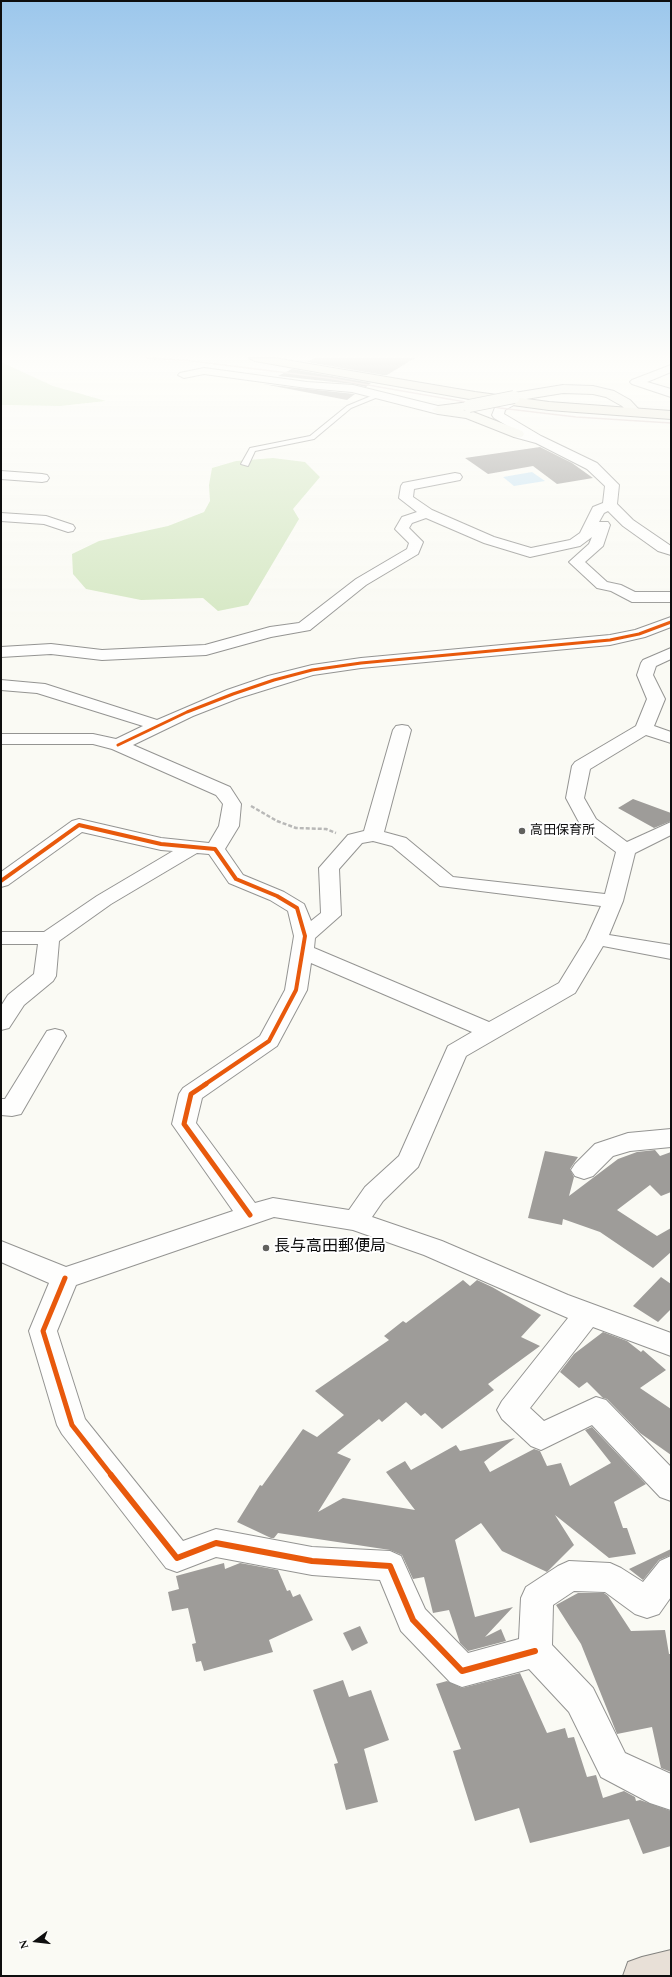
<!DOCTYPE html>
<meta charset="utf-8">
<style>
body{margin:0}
#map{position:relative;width:672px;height:1977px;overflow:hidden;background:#fafaf4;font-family:Spectral,serif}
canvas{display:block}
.frame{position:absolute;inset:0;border:2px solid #0e0e0e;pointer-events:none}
.north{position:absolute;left:16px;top:1921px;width:40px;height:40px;-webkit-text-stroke:3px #fff;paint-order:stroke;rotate:255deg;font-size:11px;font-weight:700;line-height:16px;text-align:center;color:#0e0e0e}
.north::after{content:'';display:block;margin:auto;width:14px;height:18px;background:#0e0e0e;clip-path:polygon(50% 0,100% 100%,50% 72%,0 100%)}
</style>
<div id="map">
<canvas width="672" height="1977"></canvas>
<div class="frame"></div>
<div class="north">N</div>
</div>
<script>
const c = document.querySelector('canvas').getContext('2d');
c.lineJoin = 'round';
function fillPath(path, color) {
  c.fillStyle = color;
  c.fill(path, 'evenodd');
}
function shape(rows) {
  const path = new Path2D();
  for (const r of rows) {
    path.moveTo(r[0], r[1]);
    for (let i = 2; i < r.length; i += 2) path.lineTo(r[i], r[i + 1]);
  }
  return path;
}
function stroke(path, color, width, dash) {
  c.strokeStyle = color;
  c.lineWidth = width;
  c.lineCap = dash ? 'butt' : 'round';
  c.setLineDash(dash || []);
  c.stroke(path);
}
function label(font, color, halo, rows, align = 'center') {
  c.font = font + ' Spectral,"Noto Sans JP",serif';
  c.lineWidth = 4;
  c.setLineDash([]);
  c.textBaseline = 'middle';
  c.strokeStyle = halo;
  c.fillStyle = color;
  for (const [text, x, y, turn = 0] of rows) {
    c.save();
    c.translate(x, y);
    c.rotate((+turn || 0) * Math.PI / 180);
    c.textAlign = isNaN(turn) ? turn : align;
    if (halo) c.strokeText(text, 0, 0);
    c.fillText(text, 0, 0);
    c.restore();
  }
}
fillPath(shape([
 [1,362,53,386,106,401,60,406,1,405],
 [273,458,305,462,320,477,293,509,299,519,248,605,218,611,203,598,141,600,86,589,73,574,72,554,99,541,168,526,204,512,210,501,209,485,212,468,236,461]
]), '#d4e7c2');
fillPath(shape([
 [532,472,545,481,514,486,503,477]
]), '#cae4f3');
fillPath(shape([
 [315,358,415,358,387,375,383,375,307,362],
 [292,369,371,383,366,387,353,384,278,376],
 [263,384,307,389,355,394,347,400],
 [540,447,572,463,593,478,557,484,533,466,488,474,465,458],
 [633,799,671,813,671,821,654,828,618,808],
 [655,1150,660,1156,671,1152,671,1192,661,1196,650,1185,617,1210,657,1236,671,1228,671,1252,653,1268,600,1232,563,1219,562,1225,528,1218,545,1151,578,1157,570,1169,574,1177,569,1196,618,1159,637,1152],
 [661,1277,671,1284,671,1309,658,1322,633,1306],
 [463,1280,470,1286,477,1280,492,1287,541,1315,521,1337,540,1346,488,1384,494,1390,442,1429,425,1413,421,1416,406,1402,382,1422,379,1419,337,1453,351,1459,318,1512,343,1498,415,1510,386,1472,405,1461,411,1470,456,1445,460,1451,515,1438,484,1462,490,1472,534,1449,540,1451,547,1466,561,1463,570,1486,611,1463,585,1430,592,1427,646,1484,614,1502,623,1528,627,1528,636,1554,609,1558,555,1515,574,1545,547,1572,502,1551,481,1523,455,1540,475,1617,513,1607,485,1637,501,1629,506,1641,468,1651,460,1643,449,1610,433,1613,424,1577,413,1579,402,1555,390,1550,278,1533,274,1538,271,1538,237,1522,260,1485,262,1486,303,1429,317,1437,344,1415,315,1391,389,1340,384,1336,403,1321,406,1323],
 [603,1332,627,1341,641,1352,643,1350,666,1370,640,1388,671,1409,671,1455,640,1433,607,1399,603,1398,587,1382,579,1388,560,1372,574,1354],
 [671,1549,671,1555,659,1560,643,1580,629,1569],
 [224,1563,225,1569,240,1563,278,1570,287,1591,290,1590,293,1597,300,1594,313,1620,269,1640,273,1652,204,1671,201,1661,196,1662,192,1644,196,1643,188,1608,172,1611,168,1592,179,1589,176,1576],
 [578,1593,604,1593,608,1596,631,1631,665,1630,669,1654,671,1654,671,1772,661,1768,652,1727,617,1734,581,1644,556,1605],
 [360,1626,368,1643,352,1651,343,1633],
 [520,1673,547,1733,565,1728,568,1738,574,1737,587,1777,596,1775,603,1798,624,1791,635,1797,636,1801,640,1800,671,1811,671,1846,643,1854,629,1819,530,1843,519,1808,475,1821,453,1751,461,1749,436,1684,447,1681,462,1688],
 [343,1680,349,1697,371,1690,389,1740,364,1749,378,1802,346,1810,334,1764,338,1763,313,1690]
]), '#9e9c99');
const lane = shape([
 [376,394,378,395,378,397,351,408,314,439,255,451,248,466,241,464,250,448,310,436,347,406,376,394]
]);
const street = shape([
 [671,365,671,372,647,382,671,389,671,397,632,384,630,382,632,380,671,365],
 [204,368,307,382,353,385,442,407,444,410,438,414,352,392,307,388,204,374,184,378,178,375,180,373,204,368],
 [515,397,521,401,505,410,504,414,541,436,597,463,619,485,617,504,633,520,671,546,671,555,658,551,623,526,608,511,604,513,599,522,608,522,610,525,603,546,585,562,607,582,621,585,635,592,671,592,671,602,632,602,611,591,597,588,569,562,589,544,592,537,580,546,530,557,484,543,426,518,412,523,409,528,423,542,418,554,366,585,310,630,271,637,206,655,102,660,51,654,1,657,1,647,51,644,102,650,205,645,270,627,299,623,356,579,407,549,409,543,395,529,402,517,417,512,399,498,401,486,403,483,408,482,455,473,460,474,462,477,460,480,414,489,413,497,432,510,494,537,531,548,570,540,580,533,593,507,603,503,605,486,587,469,536,443,514,437,512,434,516,431,494,418,492,415,496,405,515,397],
 [1,471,42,474,47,475,49,478,47,481,42,482,1,479,1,471],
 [1,513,46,516,73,525,75,528,73,531,68,532,44,524,1,521,1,513],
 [671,617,671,627,645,637,610,645,361,668,313,675,239,698,193,716,133,745,230,787,241,804,239,826,225,849,243,875,284,892,304,904,311,921,321,913,319,868,348,835,364,831,393,730,396,726,402,725,408,726,411,730,384,832,406,838,453,877,605,894,616,852,581,826,566,798,572,766,575,762,636,726,647,699,637,675,641,663,643,660,671,648,671,659,656,666,653,675,665,699,654,726,671,732,671,743,646,735,590,769,584,798,596,819,627,842,671,822,671,835,635,853,623,901,609,935,671,945,671,959,603,946,575,993,466,1056,418,1167,383,1201,372,1217,442,1241,568,1295,671,1333,671,1356,593,1327,530,1408,544,1421,596,1397,606,1400,671,1467,671,1501,660,1497,592,1425,541,1450,531,1446,502,1419,497,1410,502,1401,568,1318,424,1255,353,1230,274,1217,76,1285,57,1331,85,1419,183,1541,216,1529,312,1547,390,1551,401,1556,425,1609,468,1653,519,1639,521,1598,526,1587,558,1566,569,1561,610,1563,621,1568,643,1582,660,1561,671,1556,671,1597,659,1614,647,1618,635,1614,605,1592,574,1591,553,1605,552,1645,593,1688,625,1753,671,1774,671,1810,650,1803,601,1777,569,1712,529,1669,462,1687,450,1682,401,1631,380,1580,312,1575,216,1557,177,1572,166,1568,62,1434,57,1425,29,1331,49,1283,1,1262,1,1241,66,1267,233,1211,172,1124,179,1094,183,1088,260,1036,285,990,294,936,288,911,270,900,229,883,209,854,197,853,111,904,59,941,56,976,53,981,24,1005,9,1028,1,1030,1,1006,8,995,34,974,38,944,1,944,1,932,44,932,97,896,173,851,161,850,82,832,8,885,1,887,1,872,72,821,79,819,161,838,209,843,219,826,223,804,216,795,112,749,93,744,1,744,1,734,93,734,116,739,143,726,37,693,1,690,1,680,45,684,157,720,227,690,268,676,312,665,361,658,610,635,635,630,671,617],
 [373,841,392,846,440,886,601,906,586,939,559,983,489,1022,314,948,315,938,341,915,339,869,362,843,373,841],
 [311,963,472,1032,448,1046,399,1156,365,1187,349,1210,273,1198,255,1203,196,1123,202,1098,277,1046,307,990,311,963],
 [55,1029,63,1031,66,1036,21,1114,12,1116,1,1115,1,1099,5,1099,47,1031,55,1029],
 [671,1129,671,1147,630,1151,613,1156,593,1176,584,1179,575,1176,571,1170,575,1164,595,1144,628,1133,671,1129]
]);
const secondary = shape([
 [563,385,593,386,614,391,630,400,642,413,640,416,632,416,622,406,606,397,593,394,563,393,514,401,508,397,514,393,563,385],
 [469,402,473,403,475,406,473,409,463,410,473,412,522,431,524,434,522,437,514,437,466,418,438,414,432,410,438,406,469,402]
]);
const primary = shape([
 [249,358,274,358,475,392,549,402,671,411,671,419,549,410,475,400,255,361,249,358]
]);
const highway = shape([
 [671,1950,671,1976,623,1976,628,1962,642,1957,671,1950]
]);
stroke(lane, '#949492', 2);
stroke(street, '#949492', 2);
stroke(secondary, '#8b8b88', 2);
stroke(primary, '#82827f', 2);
stroke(highway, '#82827f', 2);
stroke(shape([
 [251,806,277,821,296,828,326,829,336,833]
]), '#b8b8b7', 2.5, [4, 2]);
fillPath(lane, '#fefefd');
fillPath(street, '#fefefd');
fillPath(secondary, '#f4f4eb');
fillPath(primary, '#ebe8da');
fillPath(highway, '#e8e0d7');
stroke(shape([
 [146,358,192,361,328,378,500,408,576,417,671,423]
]), '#d7c6c5', 1.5);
const secondaryBridge = shape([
 [469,406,514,397]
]);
stroke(secondaryBridge, '#8b8b88', 14, []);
stroke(secondaryBridge, '#f4f4eb', 12);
stroke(shape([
 [118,745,187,712,233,694,274,680,312,670,361,663,610,640,639,634,671,622]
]), '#e8590c', 3);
stroke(shape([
 [1,881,79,825,161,844,215,849,236,879,277,896,297,908,305,936,296,990,269,1041,204,1085]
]), '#e8590c', 4);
stroke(shape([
 [206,1084,191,1094,184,1124,250,1215],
 [65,1278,43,1331,72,1425,112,1476]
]), '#e8590c', 5);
stroke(shape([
 [111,1475,177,1558,216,1543,312,1561,390,1566,413,1620,462,1671,535,1651]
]), '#e8590c', 6);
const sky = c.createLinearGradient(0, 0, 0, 635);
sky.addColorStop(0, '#9cc7ec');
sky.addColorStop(0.56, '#fdfdfa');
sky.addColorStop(1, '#fdfdfa00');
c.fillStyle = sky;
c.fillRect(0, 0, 672, 635);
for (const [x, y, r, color] of [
 [522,831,4,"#61615e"],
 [266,1248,4,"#61615e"]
]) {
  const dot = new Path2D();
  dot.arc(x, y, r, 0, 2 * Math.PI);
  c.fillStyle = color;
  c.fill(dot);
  stroke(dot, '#fff', 1.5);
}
label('13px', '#0e0e0e', '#fff', [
 ["高田保育所",530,831]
], 'left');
label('16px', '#0e0e0e', '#fff', [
 ["長与高田郵便局",274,1248]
], 'left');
</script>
